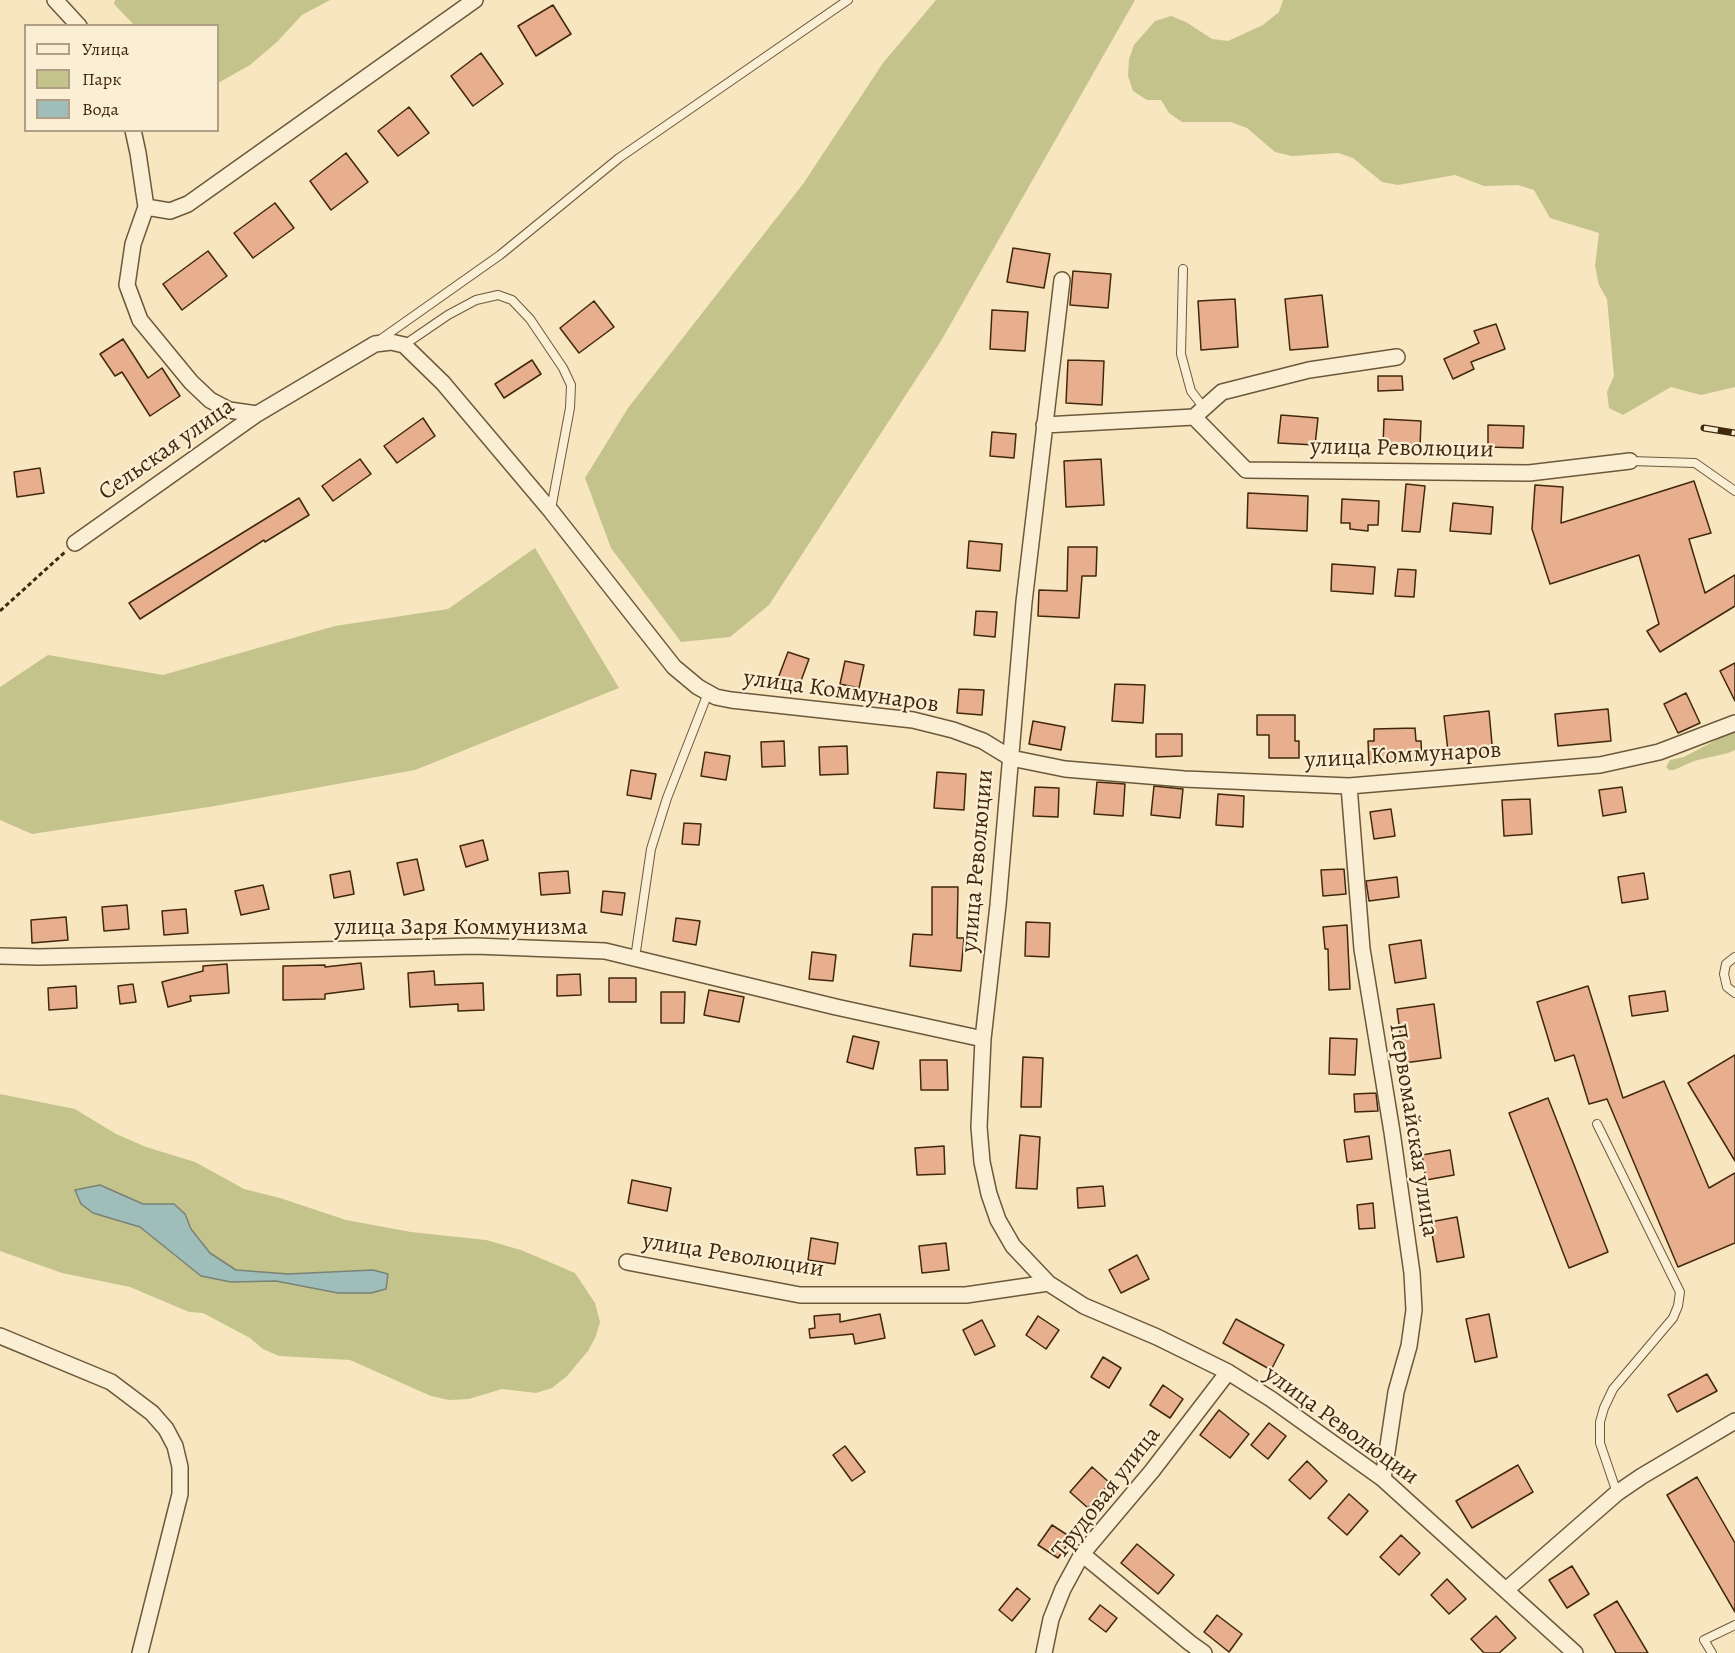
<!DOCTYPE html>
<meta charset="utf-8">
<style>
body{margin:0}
#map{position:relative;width:1735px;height:1653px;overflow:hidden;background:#f7e6bf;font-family:Alegreya,serif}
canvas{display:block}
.legend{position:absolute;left:24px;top:24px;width:195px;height:108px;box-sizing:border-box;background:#faefd5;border:2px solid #b09f85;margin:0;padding:8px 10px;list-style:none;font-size:18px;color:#41280d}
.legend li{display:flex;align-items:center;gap:12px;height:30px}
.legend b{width:30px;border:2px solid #b09f85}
</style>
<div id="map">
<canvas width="1735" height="1653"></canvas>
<ul class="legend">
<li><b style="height:8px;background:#faefd5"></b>Улица</li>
<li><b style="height:16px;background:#c4c38c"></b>Парк</li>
<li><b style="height:16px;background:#9fbeba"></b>Вода</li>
</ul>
</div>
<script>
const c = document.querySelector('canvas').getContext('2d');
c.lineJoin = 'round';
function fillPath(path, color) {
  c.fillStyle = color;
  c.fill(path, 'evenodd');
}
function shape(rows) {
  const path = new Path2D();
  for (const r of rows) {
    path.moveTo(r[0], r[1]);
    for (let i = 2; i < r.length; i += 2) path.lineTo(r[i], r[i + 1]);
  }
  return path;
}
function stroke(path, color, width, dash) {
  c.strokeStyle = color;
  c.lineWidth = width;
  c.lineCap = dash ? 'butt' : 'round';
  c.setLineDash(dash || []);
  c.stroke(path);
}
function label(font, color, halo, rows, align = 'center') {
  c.font = font + ' Alegreya,serif';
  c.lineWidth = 4.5;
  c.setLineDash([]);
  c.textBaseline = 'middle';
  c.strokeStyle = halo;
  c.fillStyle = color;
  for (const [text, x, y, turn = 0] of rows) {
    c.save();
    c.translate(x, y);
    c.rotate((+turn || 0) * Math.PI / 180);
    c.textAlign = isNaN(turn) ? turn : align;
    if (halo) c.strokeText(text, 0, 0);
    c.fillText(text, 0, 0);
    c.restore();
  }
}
fillPath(shape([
 [115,0,330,0,302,15,277,42,250,65,218,83,218,26,134,25,114,4],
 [936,0,1135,0,941,341,769,605,730,637,681,642,611,548,585,478,628,408,803,184,883,63],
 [1283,0,1735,0,1735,387,1701,395,1671,387,1623,415,1609,408,1607,392,1614,376,1607,299,1599,285,1595,266,1599,233,1550,218,1534,190,1518,185,1484,186,1455,175,1398,185,1382,182,1353,158,1338,153,1292,156,1275,152,1247,128,1231,122,1182,122,1169,113,1161,100,1147,100,1133,91,1128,76,1129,59,1134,45,1155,21,1171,16,1186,22,1212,39,1228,41,1263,25,1279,12],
 [535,548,619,688,415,770,215,806,32,834,0,820,0,687,48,655,163,675,335,626,448,609],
 [1735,732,1735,750,1728,753,1694,761,1674,770,1669,770,1666,767,1670,760,1684,757,1718,739],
 [0,1094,75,1109,116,1134,146,1147,195,1162,244,1189,280,1198,346,1220,411,1232,486,1240,521,1250,575,1273,595,1303,600,1322,596,1336,588,1351,567,1376,552,1388,536,1393,502,1389,469,1399,449,1400,431,1396,350,1360,279,1356,263,1349,250,1338,203,1313,189,1312,130,1287,62,1273,0,1251],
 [100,1185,143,1204,174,1204,185,1214,191,1229,210,1253,236,1270,288,1274,338,1293,276,1281,231,1282,201,1276,140,1227]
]), '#c4c38c');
const water = shape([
 [100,1185,143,1204,174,1204,185,1214,191,1229,210,1253,236,1270,288,1274,373,1270,388,1274,386,1289,371,1293,338,1293,276,1281,231,1282,201,1276,140,1227,93,1213,81,1204,75,1190,100,1185]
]);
fillPath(water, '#9fbeba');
stroke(water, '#798275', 1.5);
const building = shape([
 [553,5,571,34,536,56,518,26,553,5],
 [481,53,503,84,473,106,451,76,481,53],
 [409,107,429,133,398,156,378,131,409,107],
 [346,153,368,182,331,210,310,181,346,153],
 [275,203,294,228,253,258,234,233,275,203],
 [1013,248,1050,254,1044,288,1007,282,1013,248],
 [208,251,227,276,182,310,163,284,208,251],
 [1073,271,1111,274,1108,308,1070,305,1073,271],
 [1322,295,1328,347,1290,350,1285,299,1322,295],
 [1235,299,1238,347,1201,350,1198,301,1235,299],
 [594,301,614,327,579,353,560,328,594,301],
 [992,310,1028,312,1025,351,990,349,992,310],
 [1496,324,1505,349,1471,362,1474,369,1453,379,1444,359,1479,343,1474,331,1496,324],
 [123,339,148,378,162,368,180,396,150,416,122,372,115,376,100,354,123,339],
 [532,360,541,374,504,398,495,384,532,360],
 [1068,360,1104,361,1102,405,1066,403,1068,360],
 [1378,376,1402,376,1403,390,1378,391,1378,376],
 [1281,415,1318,418,1315,445,1278,443,1281,415],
 [423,418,435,436,397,463,384,446,423,418],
 [1384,419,1421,421,1420,447,1383,446,1384,419],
 [1488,425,1524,426,1523,448,1488,447,1488,425],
 [992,432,1016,434,1014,458,990,456,992,432],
 [360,459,371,474,333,501,322,486,360,459],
 [1101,459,1104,505,1066,507,1064,461,1101,459],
 [40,468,44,493,17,497,14,472,40,468],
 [1694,481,1711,533,1689,539,1705,593,1735,575,1735,606,1660,652,1647,631,1659,624,1639,555,1550,584,1532,529,1535,485,1563,487,1561,523,1694,481],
 [1406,484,1425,486,1420,532,1402,531,1406,484],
 [1248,493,1308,496,1307,531,1247,528,1248,493],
 [299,498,309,515,265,542,264,540,140,619,129,603,299,498],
 [1342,499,1379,501,1378,525,1368,525,1368,531,1350,529,1350,523,1341,523,1342,499],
 [1453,503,1493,507,1491,534,1450,531,1453,503],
 [969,541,1002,544,1000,571,967,568,969,541],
 [1068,547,1097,547,1096,576,1082,576,1079,618,1038,616,1039,590,1067,591,1068,547],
 [1332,564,1375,567,1373,594,1331,591,1332,564],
 [1398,569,1416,570,1414,597,1395,596,1398,569],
 [976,611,997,612,995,637,974,635,976,611],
 [788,652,809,659,798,689,777,681,788,652],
 [845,661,864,665,859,688,840,684,845,661],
 [1735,663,1735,701,1720,671,1735,663],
 [1115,684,1145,685,1143,723,1112,721,1115,684],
 [959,689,984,690,982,715,957,713,959,689],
 [1686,693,1700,723,1678,733,1664,704,1686,693],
 [1608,709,1611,741,1558,746,1555,714,1608,709],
 [1489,711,1493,755,1449,760,1444,716,1489,711],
 [1257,715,1295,715,1295,741,1299,741,1299,758,1269,758,1269,735,1257,735,1257,715],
 [1033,721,1065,727,1061,750,1029,744,1033,721],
 [1415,728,1416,741,1421,741,1422,762,1369,764,1368,741,1374,741,1374,729,1415,728],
 [1156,734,1182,734,1182,756,1156,757,1156,734],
 [784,741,785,766,762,767,761,742,784,741],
 [847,746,848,774,820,775,819,747,847,746],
 [705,752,730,756,726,780,701,776,705,752],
 [631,770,656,774,651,799,627,795,631,770],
 [937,772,966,774,964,810,934,808,937,772],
 [1097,782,1125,784,1123,816,1094,814,1097,782],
 [1154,786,1183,789,1180,818,1151,815,1154,786],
 [1035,787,1059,788,1058,817,1033,816,1035,787],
 [1622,787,1626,812,1603,816,1599,790,1622,787],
 [1218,794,1244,796,1243,827,1216,825,1218,794],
 [1530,799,1532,834,1504,836,1502,800,1530,799],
 [1391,809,1395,836,1374,839,1370,812,1391,809],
 [684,823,701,824,699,845,682,844,684,823],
 [483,840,488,860,466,867,460,846,483,840],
 [417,859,424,890,404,895,397,863,417,859],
 [1344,869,1346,894,1323,896,1321,870,1344,869],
 [350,871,354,894,334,898,330,875,350,871],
 [568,871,570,893,541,895,539,873,568,871],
 [1644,873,1648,899,1622,903,1618,877,1644,873],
 [1397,877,1399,897,1369,901,1366,881,1397,877],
 [263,885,269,909,241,915,235,891,263,885],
 [932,887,958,887,957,938,964,938,961,971,910,966,913,934,932,935,932,887],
 [603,891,625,893,622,915,601,912,603,891],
 [127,905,129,929,104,931,102,907,127,905],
 [186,909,188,933,164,935,162,911,186,909],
 [66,917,68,940,32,943,31,920,66,917],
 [676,918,700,921,696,945,673,941,676,918],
 [1026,922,1050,923,1049,957,1025,956,1026,922],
 [1347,925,1350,989,1329,990,1328,949,1325,949,1323,927,1347,925],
 [1421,940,1426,978,1395,983,1389,945,1421,940],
 [812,952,836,955,833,981,809,979,812,952],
 [361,963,364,989,325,994,325,999,283,1000,283,966,325,965,325,967,361,963],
 [227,964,229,993,190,996,191,1001,168,1007,162,982,203,971,203,966,227,964],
 [434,971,435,985,483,983,484,1010,458,1011,458,1004,410,1007,408,973,434,971],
 [580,974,581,995,557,996,557,975,580,974],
 [609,978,636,978,636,1002,609,1002,609,978],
 [133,984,136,1002,120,1004,118,986,133,984],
 [76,986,77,1008,49,1010,48,988,76,986],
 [1588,986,1623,1098,1664,1081,1709,1188,1735,1173,1735,1243,1678,1267,1607,1099,1589,1104,1574,1055,1555,1061,1537,1002,1588,986],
 [709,990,744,997,739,1022,704,1015,709,990],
 [1665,991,1668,1011,1632,1016,1629,996,1665,991],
 [661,992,685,992,684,1023,661,1023,661,992],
 [1434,1004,1441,1058,1404,1063,1397,1009,1434,1004],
 [853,1036,879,1042,873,1069,847,1062,853,1036],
 [1330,1038,1357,1039,1355,1075,1329,1074,1330,1038],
 [1735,1055,1735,1161,1688,1083,1735,1055],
 [1023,1057,1043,1058,1041,1107,1021,1107,1023,1057],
 [920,1060,947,1060,948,1090,921,1090,920,1060],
 [1376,1093,1378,1111,1355,1112,1354,1094,1376,1093],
 [1548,1098,1608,1252,1569,1268,1509,1113,1548,1098],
 [1020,1135,1040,1137,1037,1189,1016,1188,1020,1135],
 [1369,1136,1372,1159,1347,1162,1344,1140,1369,1136],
 [944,1146,945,1174,917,1175,915,1148,944,1146],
 [1450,1150,1454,1175,1426,1180,1422,1155,1450,1150],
 [632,1180,671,1188,667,1211,628,1203,632,1180],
 [1103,1186,1105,1206,1078,1208,1077,1188,1103,1186],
 [1373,1203,1375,1228,1359,1229,1357,1205,1373,1203],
 [1457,1217,1464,1257,1437,1262,1430,1222,1457,1217],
 [811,1238,838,1243,835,1264,808,1260,811,1238],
 [946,1243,949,1270,922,1273,919,1246,946,1243],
 [1137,1255,1149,1279,1121,1293,1109,1270,1137,1255],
 [840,1314,840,1322,880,1314,885,1338,855,1344,853,1334,810,1338,809,1329,815,1328,814,1316,840,1314],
 [1489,1314,1497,1357,1475,1362,1466,1319,1489,1314],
 [1038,1316,1059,1330,1046,1349,1026,1335,1038,1316],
 [1236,1319,1284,1345,1271,1370,1223,1343,1236,1319],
 [982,1320,995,1346,975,1355,963,1330,982,1320],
 [1103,1357,1121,1368,1109,1388,1091,1377,1103,1357],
 [1707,1374,1717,1391,1677,1412,1668,1395,1707,1374],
 [1163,1385,1183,1399,1170,1418,1150,1405,1163,1385],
 [1219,1410,1249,1434,1230,1458,1200,1435,1219,1410],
 [1269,1423,1286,1436,1268,1459,1251,1445,1269,1423],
 [845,1446,865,1472,852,1481,833,1455,845,1446],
 [1307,1461,1327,1481,1310,1499,1289,1480,1307,1461],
 [1518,1465,1533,1492,1472,1528,1456,1501,1518,1465],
 [1092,1467,1110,1483,1088,1508,1070,1492,1092,1467],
 [1697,1477,1735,1543,1735,1612,1667,1495,1697,1477],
 [1349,1494,1368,1511,1347,1535,1328,1518,1349,1494],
 [1052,1525,1072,1538,1058,1558,1038,1545,1052,1525],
 [1401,1535,1420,1553,1399,1575,1380,1557,1401,1535],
 [1137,1544,1174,1575,1158,1594,1121,1563,1137,1544],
 [1572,1566,1589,1594,1567,1608,1549,1580,1572,1566],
 [1447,1579,1466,1599,1449,1614,1431,1595,1447,1579],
 [1017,1588,1030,1599,1012,1621,999,1610,1017,1588],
 [1617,1601,1648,1653,1616,1653,1594,1615,1617,1601],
 [1100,1605,1117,1618,1106,1632,1089,1619,1100,1605],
 [1217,1615,1242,1634,1229,1652,1204,1632,1217,1615],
 [1496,1616,1516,1638,1499,1653,1484,1653,1471,1639,1496,1616]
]);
fillPath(building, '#e8af8e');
stroke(building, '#41280d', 1.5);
const lane = shape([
 [1183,269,1181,354,1191,391,1204,408],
 [381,339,500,255,619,158,848,0],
 [404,345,448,315,476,300,498,295,512,300,530,319,563,368,571,385,570,408,551,509],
 [1630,461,1695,463,1735,491],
 [1735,957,1726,964,1724,974,1727,987,1735,993],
 [635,958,651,849,667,798,708,693],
 [1597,1124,1680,1292,1678,1306,1673,1318,1613,1389,1604,1408,1600,1422,1600,1443,1617,1493],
 [1712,1653,1704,1640,1735,1625]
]);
const street = shape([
 [55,0,79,26],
 [133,130,138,153,146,207,170,211,188,204,475,0],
 [146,207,133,244,127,285,140,320,191,382,210,400,229,410,257,414],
 [1062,280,1024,602,998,905,983,1039,979,1127,982,1162,989,1194,998,1220,1013,1246,1048,1283,1084,1306,1157,1337,1228,1372,1271,1399,1383,1479,1575,1653],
 [1194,417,1222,392,1309,370,1397,357],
 [1044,425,1194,417,1246,470,1529,473,1630,461],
 [75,543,257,414,375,344,391,342,404,345,443,383,551,511,674,667,698,687,716,697,731,700,913,720,953,730,983,741,1011,758,1065,769,1184,779,1349,786,1600,765,1659,752,1735,723],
 [1349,786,1362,949,1392,1132,1412,1273,1414,1310,1409,1346,1396,1392,1383,1479],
 [0,956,39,957,475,946,605,951,836,1007,983,1039],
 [627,1262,800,1295,966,1295,1048,1283],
 [0,1336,111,1382,152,1413,166,1429,175,1446,180,1467,180,1494,140,1653],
 [1082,1554,1190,1643,1204,1653],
 [1506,1590,1617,1493,1642,1476,1735,1421],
 [1044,1653,1051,1619,1063,1589,1082,1554,1152,1471,1228,1372]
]);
stroke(lane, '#6e583a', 10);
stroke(street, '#6e583a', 18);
stroke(shape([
 [0,611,65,552]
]), '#41280d', 3, [4.5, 3]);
stroke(lane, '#faefd5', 8);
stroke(street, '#faefd5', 15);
const rail = shape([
 [1704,428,1735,433]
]);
stroke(rail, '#41280d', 7);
stroke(rail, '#faefd5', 4.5, [14]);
label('24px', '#41280d', '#faefd5', [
 ["улица Революции",1402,449,1],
 ["Сельская улица",167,450,-35],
 ["улица Коммунаров",841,692,8],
 ["улица Коммунаров",1403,756,-3],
 ["улица Революции",978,861,-85],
 ["улица Заря Коммунизма",461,928],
 ["Первомайская улица",1413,1130,81],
 ["улица Революции",733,1256,9],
 ["улица Революции",1341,1426,36],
 ["Трудовая улица",1107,1493,-52]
]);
</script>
